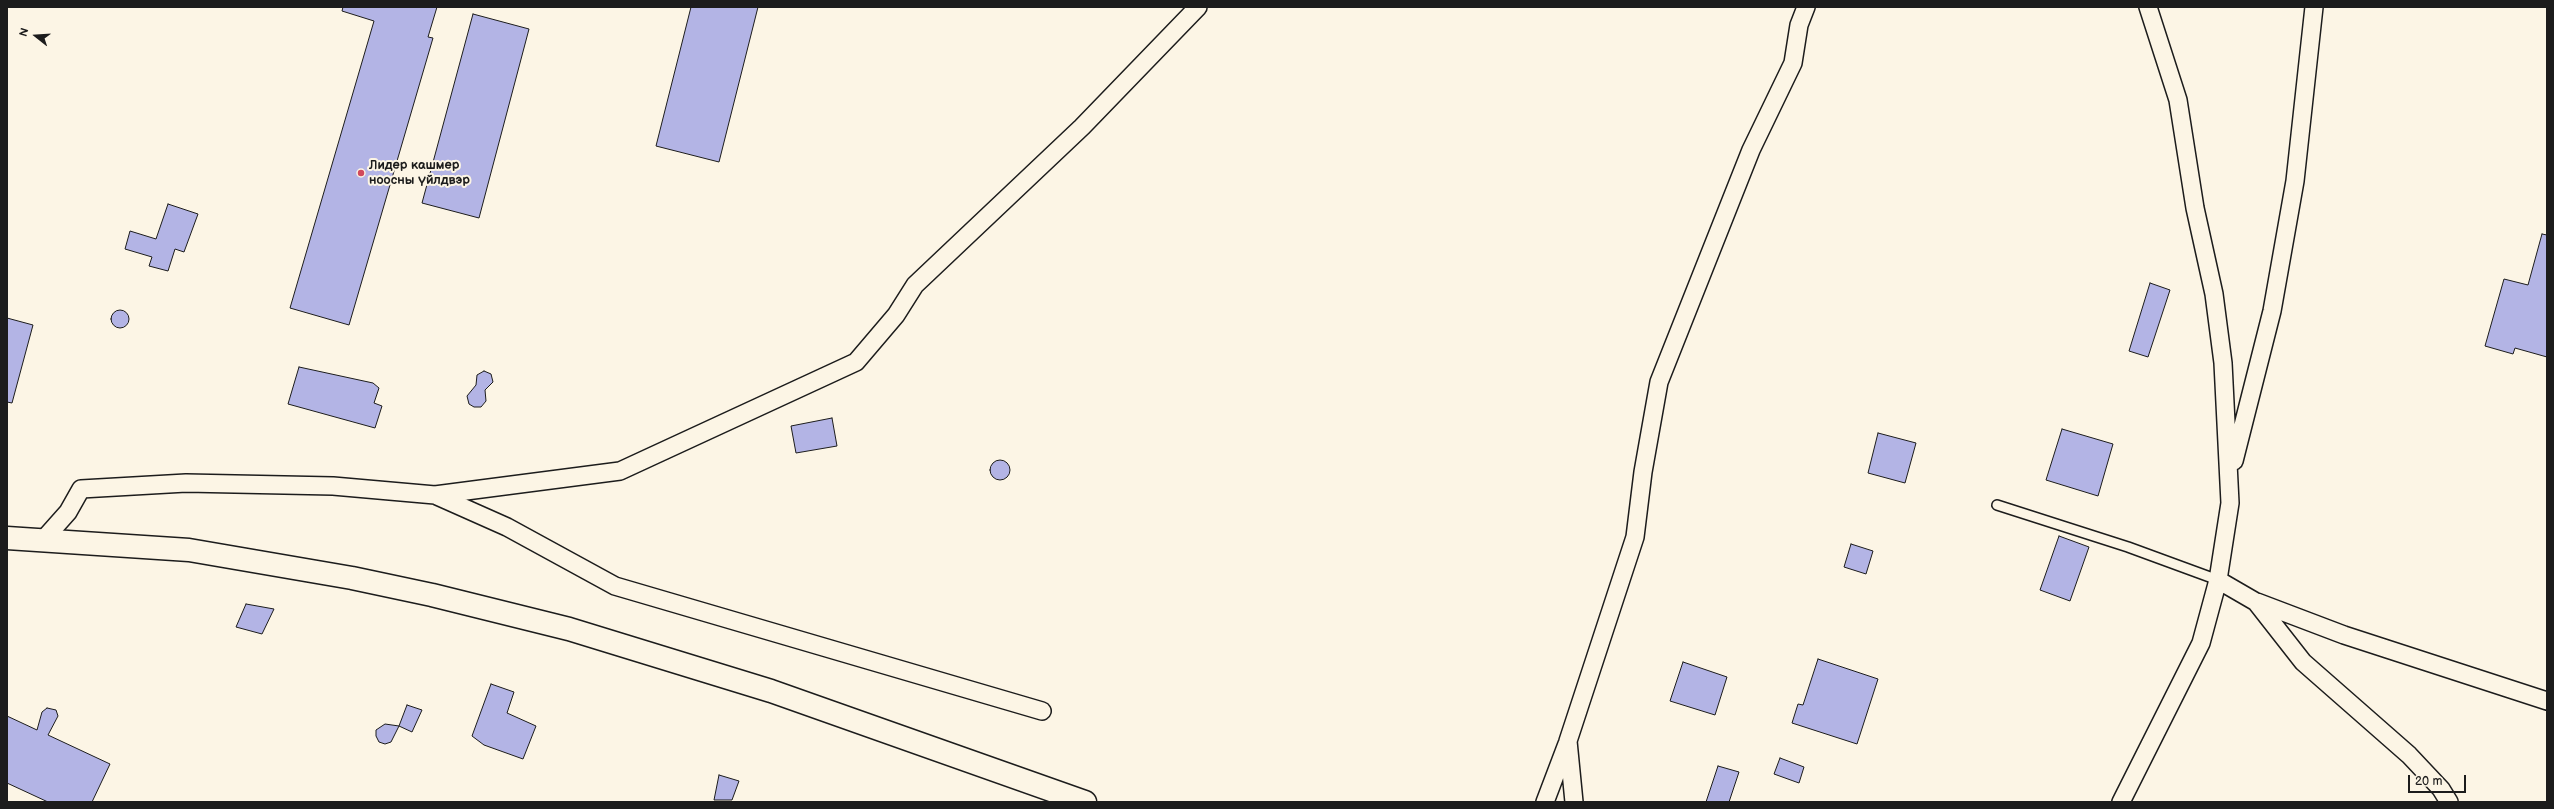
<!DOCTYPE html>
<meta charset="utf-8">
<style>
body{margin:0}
#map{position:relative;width:2554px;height:809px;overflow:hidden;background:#fcf5e5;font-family:"Balsamiq Sans",sans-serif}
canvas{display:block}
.frame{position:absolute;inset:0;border:8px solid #1c1c1c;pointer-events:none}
.north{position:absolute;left:16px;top:16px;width:40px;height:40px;-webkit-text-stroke:3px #fcf5e5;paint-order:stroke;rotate:287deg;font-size:11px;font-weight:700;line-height:16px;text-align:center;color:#1c1c1c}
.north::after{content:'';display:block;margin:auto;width:14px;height:18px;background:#1c1c1c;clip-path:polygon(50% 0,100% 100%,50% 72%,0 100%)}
.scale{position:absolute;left:2408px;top:775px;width:58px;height:18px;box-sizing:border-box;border:2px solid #1c1c1c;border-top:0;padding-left:5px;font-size:12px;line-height:14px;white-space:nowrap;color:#1c1c1c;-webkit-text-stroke:3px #fcf5e5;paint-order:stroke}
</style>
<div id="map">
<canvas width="2554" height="809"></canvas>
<div class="frame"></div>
<div class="north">N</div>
<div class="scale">20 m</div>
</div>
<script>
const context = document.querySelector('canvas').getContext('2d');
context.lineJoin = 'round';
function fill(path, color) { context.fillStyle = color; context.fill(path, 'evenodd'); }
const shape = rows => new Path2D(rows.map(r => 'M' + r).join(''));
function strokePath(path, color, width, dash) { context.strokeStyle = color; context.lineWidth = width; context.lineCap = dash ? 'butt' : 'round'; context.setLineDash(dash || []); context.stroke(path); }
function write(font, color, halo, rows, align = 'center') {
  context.font = font + ' "Balsamiq Sans",sans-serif'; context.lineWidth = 4; context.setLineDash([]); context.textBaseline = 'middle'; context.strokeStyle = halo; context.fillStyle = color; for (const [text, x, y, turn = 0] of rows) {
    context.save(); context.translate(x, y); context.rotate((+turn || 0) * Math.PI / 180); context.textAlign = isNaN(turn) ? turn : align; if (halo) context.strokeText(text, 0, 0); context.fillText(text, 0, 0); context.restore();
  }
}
const building = shape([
 [343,7,437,7,428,37,433,38,349,325,290,308,374,21,342,11,343,7],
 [691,7,758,7,719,162,656,146,691,7],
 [473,14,529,29,479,218,422,203,473,14],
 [168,204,198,214,184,252,175,249,168,271,149,266,152,257,125,249,130,231,156,239,168,204],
 [2542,234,2547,235,2547,357,2515,348,2513,354,2485,346,2504,279,2528,285,2542,234],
 [2150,283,2170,290,2148,357,2129,351,2150,283],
 '111 319a9 9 0 1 1 18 0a9 9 0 1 1-18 0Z',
 [7,318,33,325,12,403,7,402,7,318],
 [299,367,373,383,379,388,374,403,382,406,375,428,288,404,299,367],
 [484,371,491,374,493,382,485,390,486,401,481,407,474,407,469,404,467,396,476,385,477,375,484,371],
 [832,418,837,446,796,453,791,426,832,418],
 [2062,429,2113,444,2098,496,2046,480,2062,429],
 [1878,433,1916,443,1905,483,1868,473,1878,433],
 '990 470a10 10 0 1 1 20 0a10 10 0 1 1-20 0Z',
 [2059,536,2089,547,2070,601,2040,590,2059,536],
 [1851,544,1873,551,1866,574,1844,567,1851,544],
 [246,604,274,609,262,634,236,627,246,604],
 [1818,659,1878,679,1857,744,1792,723,1798,704,1803,705,1818,659],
 [1683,662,1727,677,1715,715,1670,701,1683,662],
 [491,684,514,692,507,713,536,726,523,759,484,745,472,736,491,684],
 [407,705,422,710,412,732,399,726,391,742,385,744,379,742,376,736,376,730,385,724,399,726,407,705],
 [47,708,56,710,58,716,48,735,110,764,92,802,48,802,7,783,7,716,37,730,42,712,47,708],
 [1780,758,1804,767,1799,783,1774,774,1780,758],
 [1718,766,1739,772,1729,802,1706,802,1718,766],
 [719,775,739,781,732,800,714,800,719,775]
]);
fill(building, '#b3b4e5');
strokePath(building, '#1c1c1c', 1);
const lane = shape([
 [1997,505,2128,547,2218,580]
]);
const street = shape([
 [2234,461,2272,311,2295,181,2314,7],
 [435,495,620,471,856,362,896,315,915,285,1082,127,1198,7],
 [44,539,68,512,81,489,186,483,333,486,435,495,507,527,615,586,1042,711],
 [2218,580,2256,602,2303,662,2409,755,2441,789,2449,802],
 [2257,602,2344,635,2547,701],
 [1545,802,1567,744],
 [1574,802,1568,741,1635,537,1643,472,1659,382,1751,150,1793,63,1799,25,1806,7],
 [2121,802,2201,643,2218,580,2230,503,2223,363,2214,294,2195,208,2178,100,2148,7]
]);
const primary = shape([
 [7,538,189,550,352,578,432,595,569,629,771,691,1085,802]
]);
strokePath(lane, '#1c1c1c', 12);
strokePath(street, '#1c1c1c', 20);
strokePath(primary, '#1c1c1c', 25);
strokePath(lane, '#fcf5e5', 9);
strokePath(street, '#fcf5e5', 17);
strokePath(primary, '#fcf5e5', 22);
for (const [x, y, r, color] of [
 [361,173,4,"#d1495b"]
]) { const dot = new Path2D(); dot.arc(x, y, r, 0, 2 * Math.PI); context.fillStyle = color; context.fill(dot); strokePath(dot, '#fcf5e5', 1.5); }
write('bold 13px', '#1c1c1c', '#fcf5e5', [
 ["Лидер кашмер",369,166],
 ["ноосны үйлдвэр",369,181]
], 'left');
</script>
